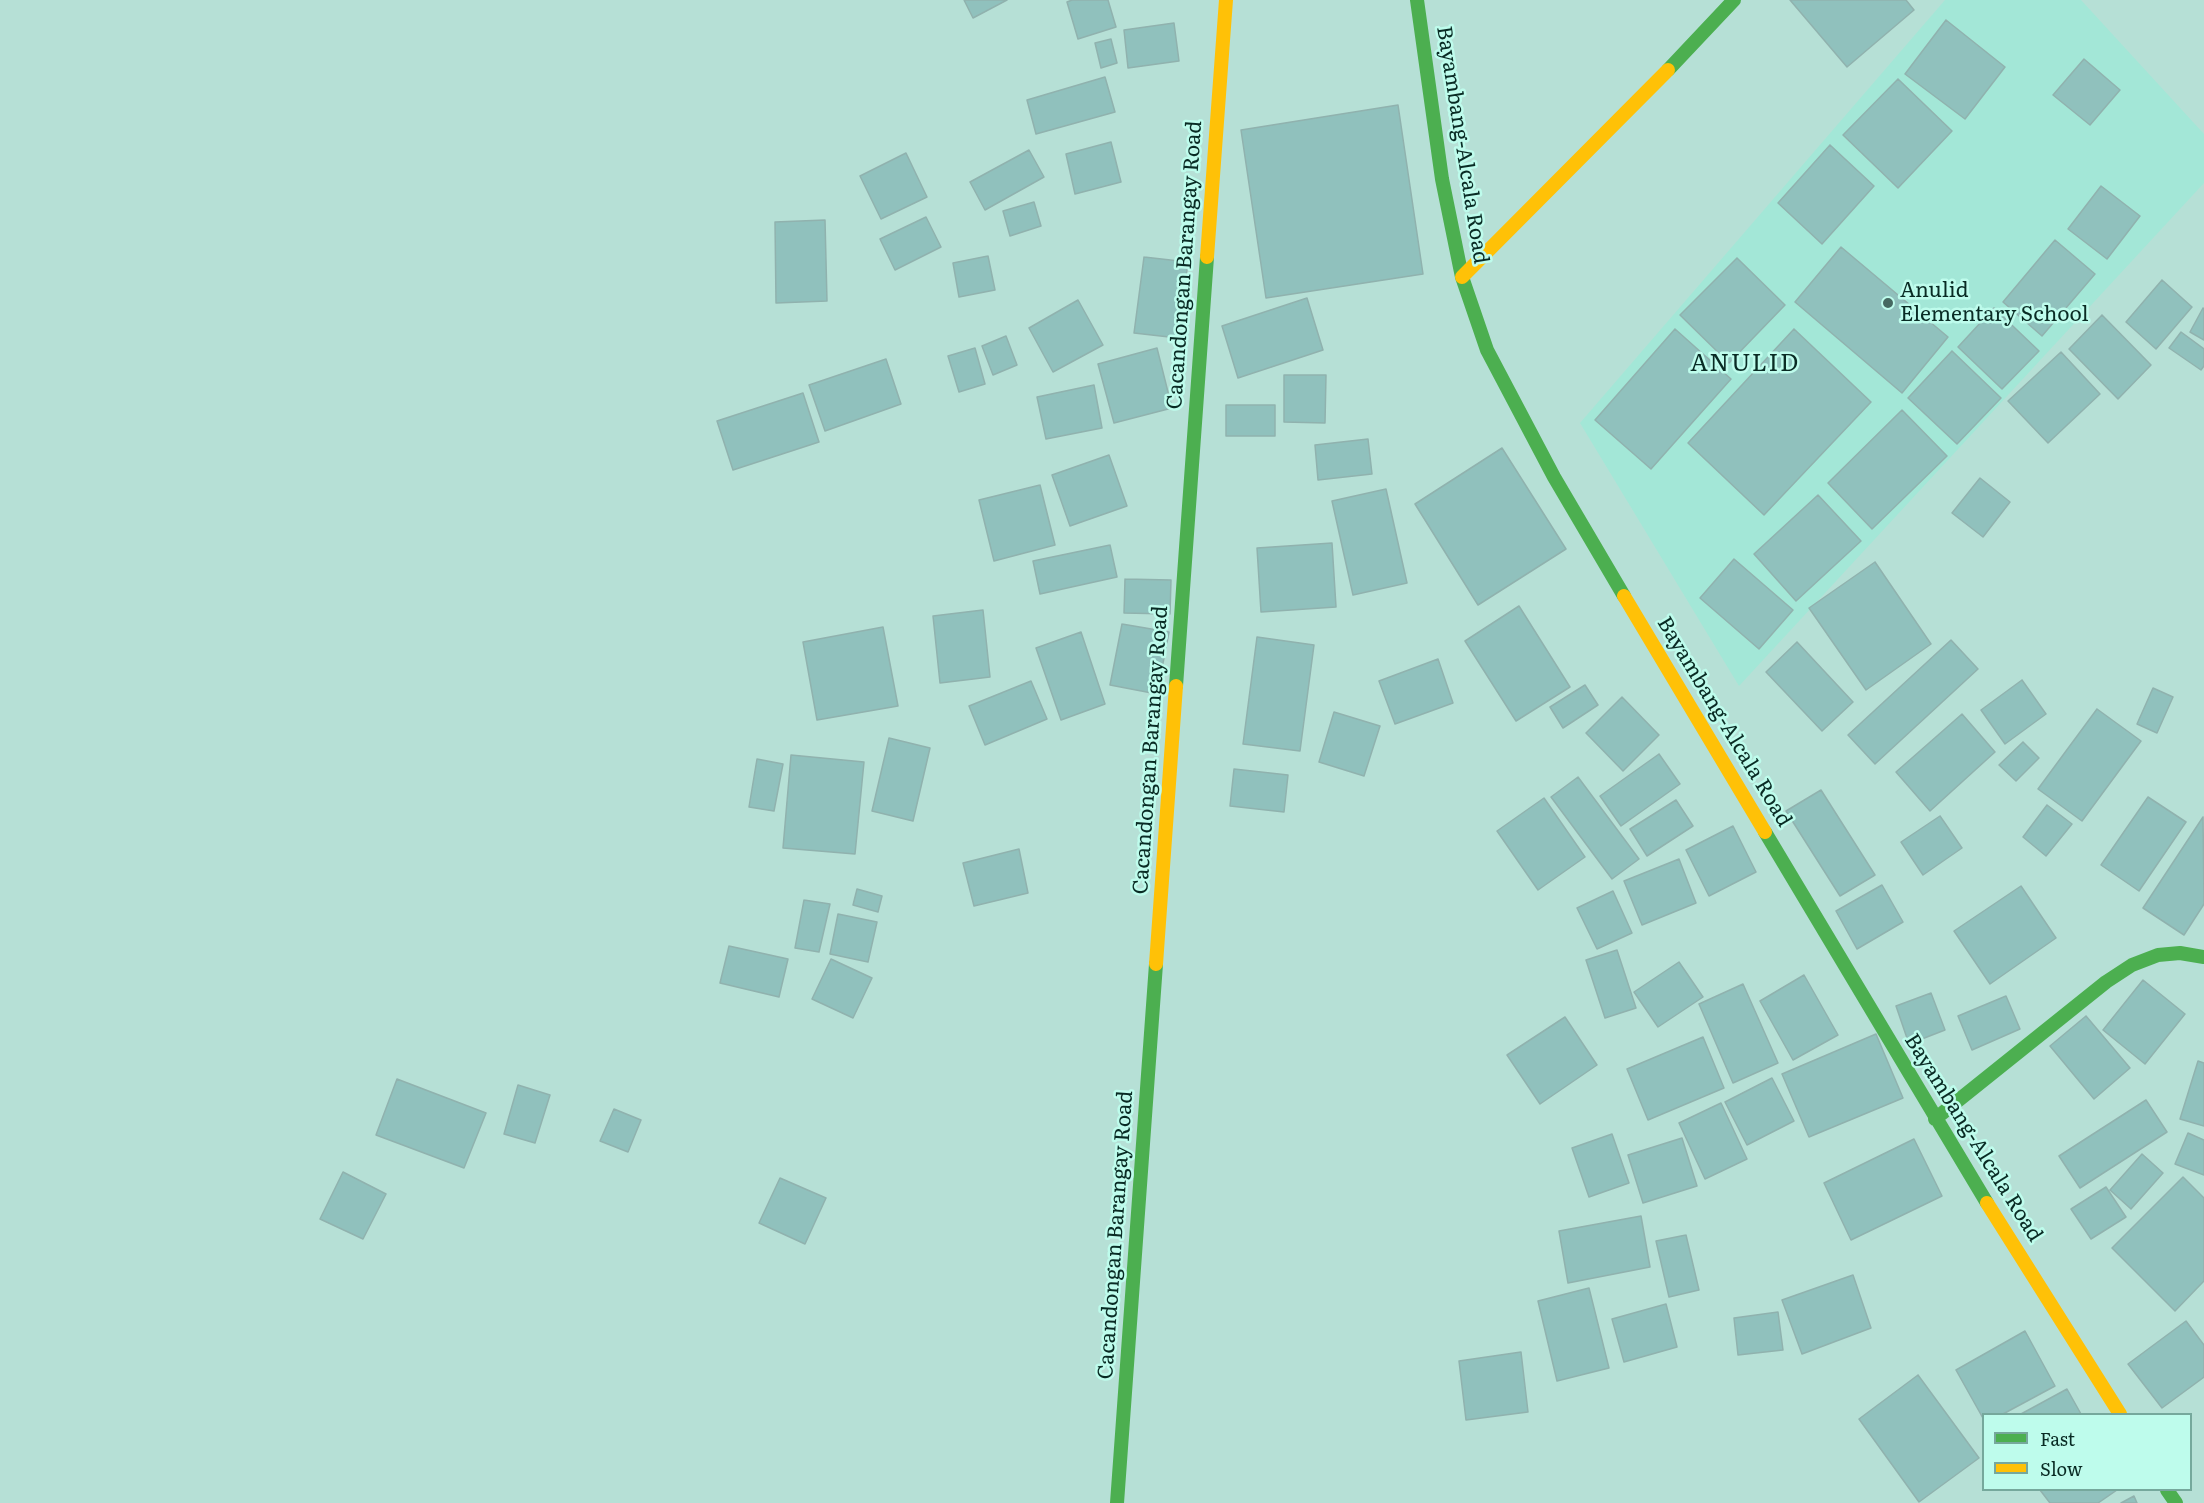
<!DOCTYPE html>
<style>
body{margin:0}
#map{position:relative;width:2204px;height:1503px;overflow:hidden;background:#b6e0d6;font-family:Literata,serif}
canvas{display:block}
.legend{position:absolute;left:1982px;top:1413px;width:210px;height:78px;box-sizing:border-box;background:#befcec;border:2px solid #76a89c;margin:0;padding:8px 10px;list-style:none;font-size:18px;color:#092b24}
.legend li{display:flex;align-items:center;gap:12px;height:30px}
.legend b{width:30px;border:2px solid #76a89c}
</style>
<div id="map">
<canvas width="2204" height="1503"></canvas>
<ul class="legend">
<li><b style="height:8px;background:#4caf50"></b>Fast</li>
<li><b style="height:8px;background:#ffc107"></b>Slow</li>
</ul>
</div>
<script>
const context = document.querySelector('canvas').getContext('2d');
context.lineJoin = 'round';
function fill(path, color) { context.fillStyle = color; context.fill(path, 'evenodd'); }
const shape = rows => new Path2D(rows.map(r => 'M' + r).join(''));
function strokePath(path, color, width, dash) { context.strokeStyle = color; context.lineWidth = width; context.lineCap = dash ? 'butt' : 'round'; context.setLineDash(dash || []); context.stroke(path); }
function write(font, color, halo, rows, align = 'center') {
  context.font = font + ' Literata,serif'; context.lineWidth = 5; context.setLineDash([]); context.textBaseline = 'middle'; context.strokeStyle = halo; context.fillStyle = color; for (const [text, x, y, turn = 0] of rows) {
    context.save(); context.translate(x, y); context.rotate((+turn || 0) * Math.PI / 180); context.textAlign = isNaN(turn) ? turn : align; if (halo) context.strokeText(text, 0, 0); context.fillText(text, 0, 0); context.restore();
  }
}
fill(shape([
 [1945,0,2081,0,2204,134,2204,183,1739,686,1580,423]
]), '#a3e7d7');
const building = shape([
 [964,0,1007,0,973,18,964,0],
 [1072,0,1108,0,1116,27,1078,39,1067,2,1072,0],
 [1790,0,1906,0,1914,10,1847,67,1790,0],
 [1946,20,2005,67,1965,119,1905,74,1946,20],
 [1174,23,1179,61,1128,68,1124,30,1174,23],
 [1111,39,1117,63,1101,68,1095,43,1111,39],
 [2084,59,2120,90,2090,125,2053,95,2084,59],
 [1105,77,1115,112,1036,134,1027,100,1105,77],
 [1898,79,1952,131,1898,188,1843,135,1898,79],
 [1398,105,1423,274,1266,298,1241,130,1398,105],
 [1111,142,1121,182,1075,194,1066,154,1111,142],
 [1830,145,1874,186,1822,244,1778,203,1830,145],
 [1029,150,1044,177,985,210,970,182,1029,150],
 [906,153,927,197,881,219,860,176,906,153],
 [2101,186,2140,216,2107,259,2068,229,2101,186],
 [1034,202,1041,226,1010,236,1003,211,1034,202],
 [926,217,941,247,895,270,880,239,926,217],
 [825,220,827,301,776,303,775,222,825,220],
 [2055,240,2095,274,2042,336,2003,302,2055,240],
 [1841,247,1948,337,1902,393,1795,302,1841,247],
 [988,256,995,290,959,297,953,263,988,256],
 [1144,257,1188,262,1178,338,1134,333,1144,257],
 [1737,258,1785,305,1729,363,1680,315,1737,258],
 [2162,280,2192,307,2156,349,2126,322,2162,280],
 [1307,298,1323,350,1238,378,1222,326,1307,298],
 [1078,300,1103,345,1053,372,1029,328,1078,300],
 [1994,308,2039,351,2002,389,1958,347,1994,308],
 [2203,308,2204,309,2204,340,2190,332,2203,308],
 [2102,315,2151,365,2118,399,2069,349,2102,315],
 [1675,329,1731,379,1651,469,1595,420,1675,329],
 [1794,329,1871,402,1764,515,1688,443,1794,329],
 [2181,332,2204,349,2204,366,2201,370,2169,348,2181,332],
 [1006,336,1017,365,993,375,982,346,1006,336],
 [975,348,985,384,959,392,948,356,975,348],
 [1157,348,1172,408,1114,423,1098,364,1157,348],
 [1952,351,2001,398,1957,444,1908,398,1952,351],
 [2061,352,2100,394,2048,443,2008,401,2061,352],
 [886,359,901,404,825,431,809,385,886,359],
 [1284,375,1326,375,1325,423,1284,422,1284,375],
 [1094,385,1102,428,1046,439,1037,397,1094,385],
 [803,393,819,442,733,470,717,421,803,393],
 [1226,405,1275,405,1275,436,1226,436,1226,405],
 [1902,410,1947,456,1872,529,1828,483,1902,410],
 [1368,439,1372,474,1318,480,1315,445,1368,439],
 [1502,448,1566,549,1478,605,1415,504,1502,448],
 [1109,455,1127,506,1070,526,1052,475,1109,455],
 [1980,478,2010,502,1983,537,1952,513,1980,478],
 [1040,485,1055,545,994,561,979,500,1040,485],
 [1386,489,1407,583,1353,595,1332,501,1386,489],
 [1818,495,1861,541,1796,601,1754,554,1818,495],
 [1332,543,1336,607,1261,612,1257,548,1332,543],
 [1110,545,1117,577,1040,594,1033,561,1110,545],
 [1734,559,1793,610,1759,649,1700,598,1734,559],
 [1875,562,1931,644,1866,690,1809,608,1875,562],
 [1125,579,1171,580,1170,614,1124,613,1125,579],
 [1519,606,1570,687,1516,721,1465,641,1519,606],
 [983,610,990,677,940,683,933,616,983,610],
 [1122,624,1169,632,1157,694,1110,685,1122,624],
 [883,627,898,706,817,720,803,642,883,627],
 [1081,632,1105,704,1061,720,1036,648,1081,632],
 [1257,637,1314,645,1300,751,1243,744,1257,637],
 [1951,640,1978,669,1875,764,1848,735,1951,640],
 [1797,642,1853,702,1822,731,1766,672,1797,642],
 [1438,659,1453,703,1395,724,1379,681,1438,659],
 [2022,680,2046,714,2005,744,1981,710,2022,680],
 [1031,681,1047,719,985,745,969,706,1031,681],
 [1585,685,1598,705,1563,728,1550,707,1585,685],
 [2153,688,2173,697,2157,733,2137,724,2153,688],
 [1622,697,1659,735,1623,771,1586,733,1622,697],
 [2097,709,2141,741,2082,821,2038,789,2097,709],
 [1334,712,1380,726,1364,776,1319,762,1334,712],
 [1962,714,1995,752,1930,811,1896,772,1962,714],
 [889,738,930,748,913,821,872,811,889,738],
 [2023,742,2039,758,2016,781,1999,765,2023,742],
 [1659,754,1680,784,1621,826,1600,796,1659,754],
 [791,755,864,762,855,854,783,848,791,755],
 [757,759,783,764,774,811,749,807,757,759],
 [1234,769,1288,775,1284,812,1230,806,1234,769],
 [1578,777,1639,859,1612,879,1551,797,1578,777],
 [1821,790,1875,875,1840,896,1786,811,1821,790],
 [2148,797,2186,822,2139,891,2101,865,2148,797],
 [1544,798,1585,857,1538,890,1497,831,1544,798],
 [1676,800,1693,826,1647,856,1630,829,1676,800],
 [2047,805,2072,824,2046,856,2023,837,2047,805],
 [1940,816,1962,848,1923,875,1901,842,1940,816],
 [2203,817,2204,904,2184,935,2143,908,2203,817],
 [1733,826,1756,872,1709,896,1686,850,1733,826],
 [1019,849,1028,893,974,906,963,863,1019,849],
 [1679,859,1696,903,1642,925,1624,881,1679,859],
 [1882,885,1903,922,1857,949,1836,911,1882,885],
 [2021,886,2056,938,1990,984,1954,931,2021,886],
 [857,889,882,896,878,912,853,905,857,889],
 [1613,891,1632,933,1597,949,1577,908,1613,891],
 [804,900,830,904,819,952,795,948,804,900],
 [838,914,877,922,868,962,830,954,838,914],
 [729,946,788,959,779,997,720,983,729,946],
 [1617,950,1636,1008,1605,1018,1586,960,1617,950],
 [831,959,872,978,853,1018,812,999,831,959],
 [1679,962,1703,997,1658,1027,1634,992,1679,962],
 [1804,975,1838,1035,1793,1060,1760,1001,1804,975],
 [2143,980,2185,1014,2145,1064,2103,1030,2143,980],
 [1743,984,1778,1063,1733,1083,1699,1004,1743,984],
 [1931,993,1945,1030,1909,1044,1896,1006,1931,993],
 [2006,996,2020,1029,1972,1050,1958,1016,2006,996],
 [2086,1016,2130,1068,2094,1099,2050,1046,2086,1016],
 [1565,1017,1597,1065,1540,1104,1507,1055,1565,1017],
 [1876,1034,1903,1098,1809,1137,1782,1074,1876,1034],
 [1703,1037,1724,1088,1648,1120,1627,1069,1703,1037],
 [2198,1061,2204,1063,2204,1126,2180,1119,2198,1061],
 [1772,1078,1794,1121,1747,1145,1725,1102,1772,1078],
 [397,1079,486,1113,464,1168,376,1135,397,1079],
 [518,1085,550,1095,535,1143,504,1134,518,1085],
 [2146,1100,2167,1132,2080,1188,2059,1156,2146,1100],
 [1721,1103,1747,1159,1705,1179,1679,1123,1721,1103],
 [614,1109,641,1120,628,1152,600,1141,614,1109],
 [2188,1133,2204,1140,2204,1175,2175,1164,2188,1133],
 [1612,1134,1629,1183,1589,1197,1572,1148,1612,1134],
 [1682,1138,1697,1186,1643,1203,1628,1155,1682,1138],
 [1914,1139,1942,1196,1851,1240,1824,1183,1914,1139],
 [2142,1154,2163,1173,2131,1209,2110,1190,2142,1154],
 [343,1172,386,1194,363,1239,320,1219,343,1172],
 [2183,1177,2204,1198,2204,1281,2175,1311,2112,1248,2183,1177],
 [780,1178,826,1198,805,1244,759,1223,780,1178],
 [2106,1187,2126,1217,2091,1239,2071,1209,2106,1187],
 [1641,1216,1650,1267,1568,1283,1559,1231,1641,1216],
 [1686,1235,1699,1290,1669,1297,1656,1241,1686,1235],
 [1853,1275,1871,1328,1802,1354,1782,1300,1853,1275],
 [1589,1288,1609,1368,1557,1381,1538,1301,1589,1288],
 [1666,1304,1677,1347,1624,1362,1612,1319,1666,1304],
 [1778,1312,1783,1350,1738,1355,1734,1318,1778,1312],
 [2186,1321,2204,1345,2204,1377,2162,1408,2128,1364,2186,1321],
 [2025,1331,2055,1386,2003,1414,1984,1414,1984,1420,1956,1370,2025,1331],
 [1521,1352,1528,1412,1466,1420,1459,1361,1521,1352],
 [1918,1375,1979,1458,1919,1502,1859,1419,1918,1375],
 [2067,1389,2081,1414,2021,1414,2067,1389],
 [2040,1490,2117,1490,2098,1503,2050,1503,2040,1490],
 [2134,1496,2137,1503,2121,1503,2134,1496]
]);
fill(building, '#90c1bd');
strokePath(building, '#90b2ae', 1.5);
strokePath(shape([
 [1417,0,1442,179,1462,277,1487,350,1554,477,1624,596],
 [1668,70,1734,0],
 [1176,686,1207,257],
 [1765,832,1987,1203],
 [1935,1119,2106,982,2132,965,2158,955,2180,953,2204,957],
 [2167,1490,2176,1503],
 [1117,1503,1156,964]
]), '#4caf50', 14);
strokePath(shape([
 [1207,257,1226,0],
 [1462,277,1668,70],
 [1624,596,1765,832],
 [1156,964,1176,686],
 [1987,1203,2120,1414]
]), '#ffc107', 14);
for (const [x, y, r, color] of [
 [1888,303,6,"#466a62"]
]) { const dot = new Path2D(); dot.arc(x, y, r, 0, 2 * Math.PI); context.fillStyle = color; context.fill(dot); strokePath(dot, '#befcec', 2); }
write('21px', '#092b24', '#befcec', [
 ["Bayambang-Alcala Road",1462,145,81],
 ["Cacandongan Barangay Road",1185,265,-86],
 ["Bayambang-Alcala Road",1724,722,59],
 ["Cacandongan Barangay Road",1151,750,-86],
 ["Bayambang-Alcala Road",1973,1138,58],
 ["Cacandongan Barangay Road",1116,1235,-86]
]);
write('21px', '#092b24', '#befcec', [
 ["Anulid",1900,291],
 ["Elementary School",1900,315]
], 'left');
context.letterSpacing = '1.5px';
write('24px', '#092b24', '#befcec', [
 ["ANULID",1745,364]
]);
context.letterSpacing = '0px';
</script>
